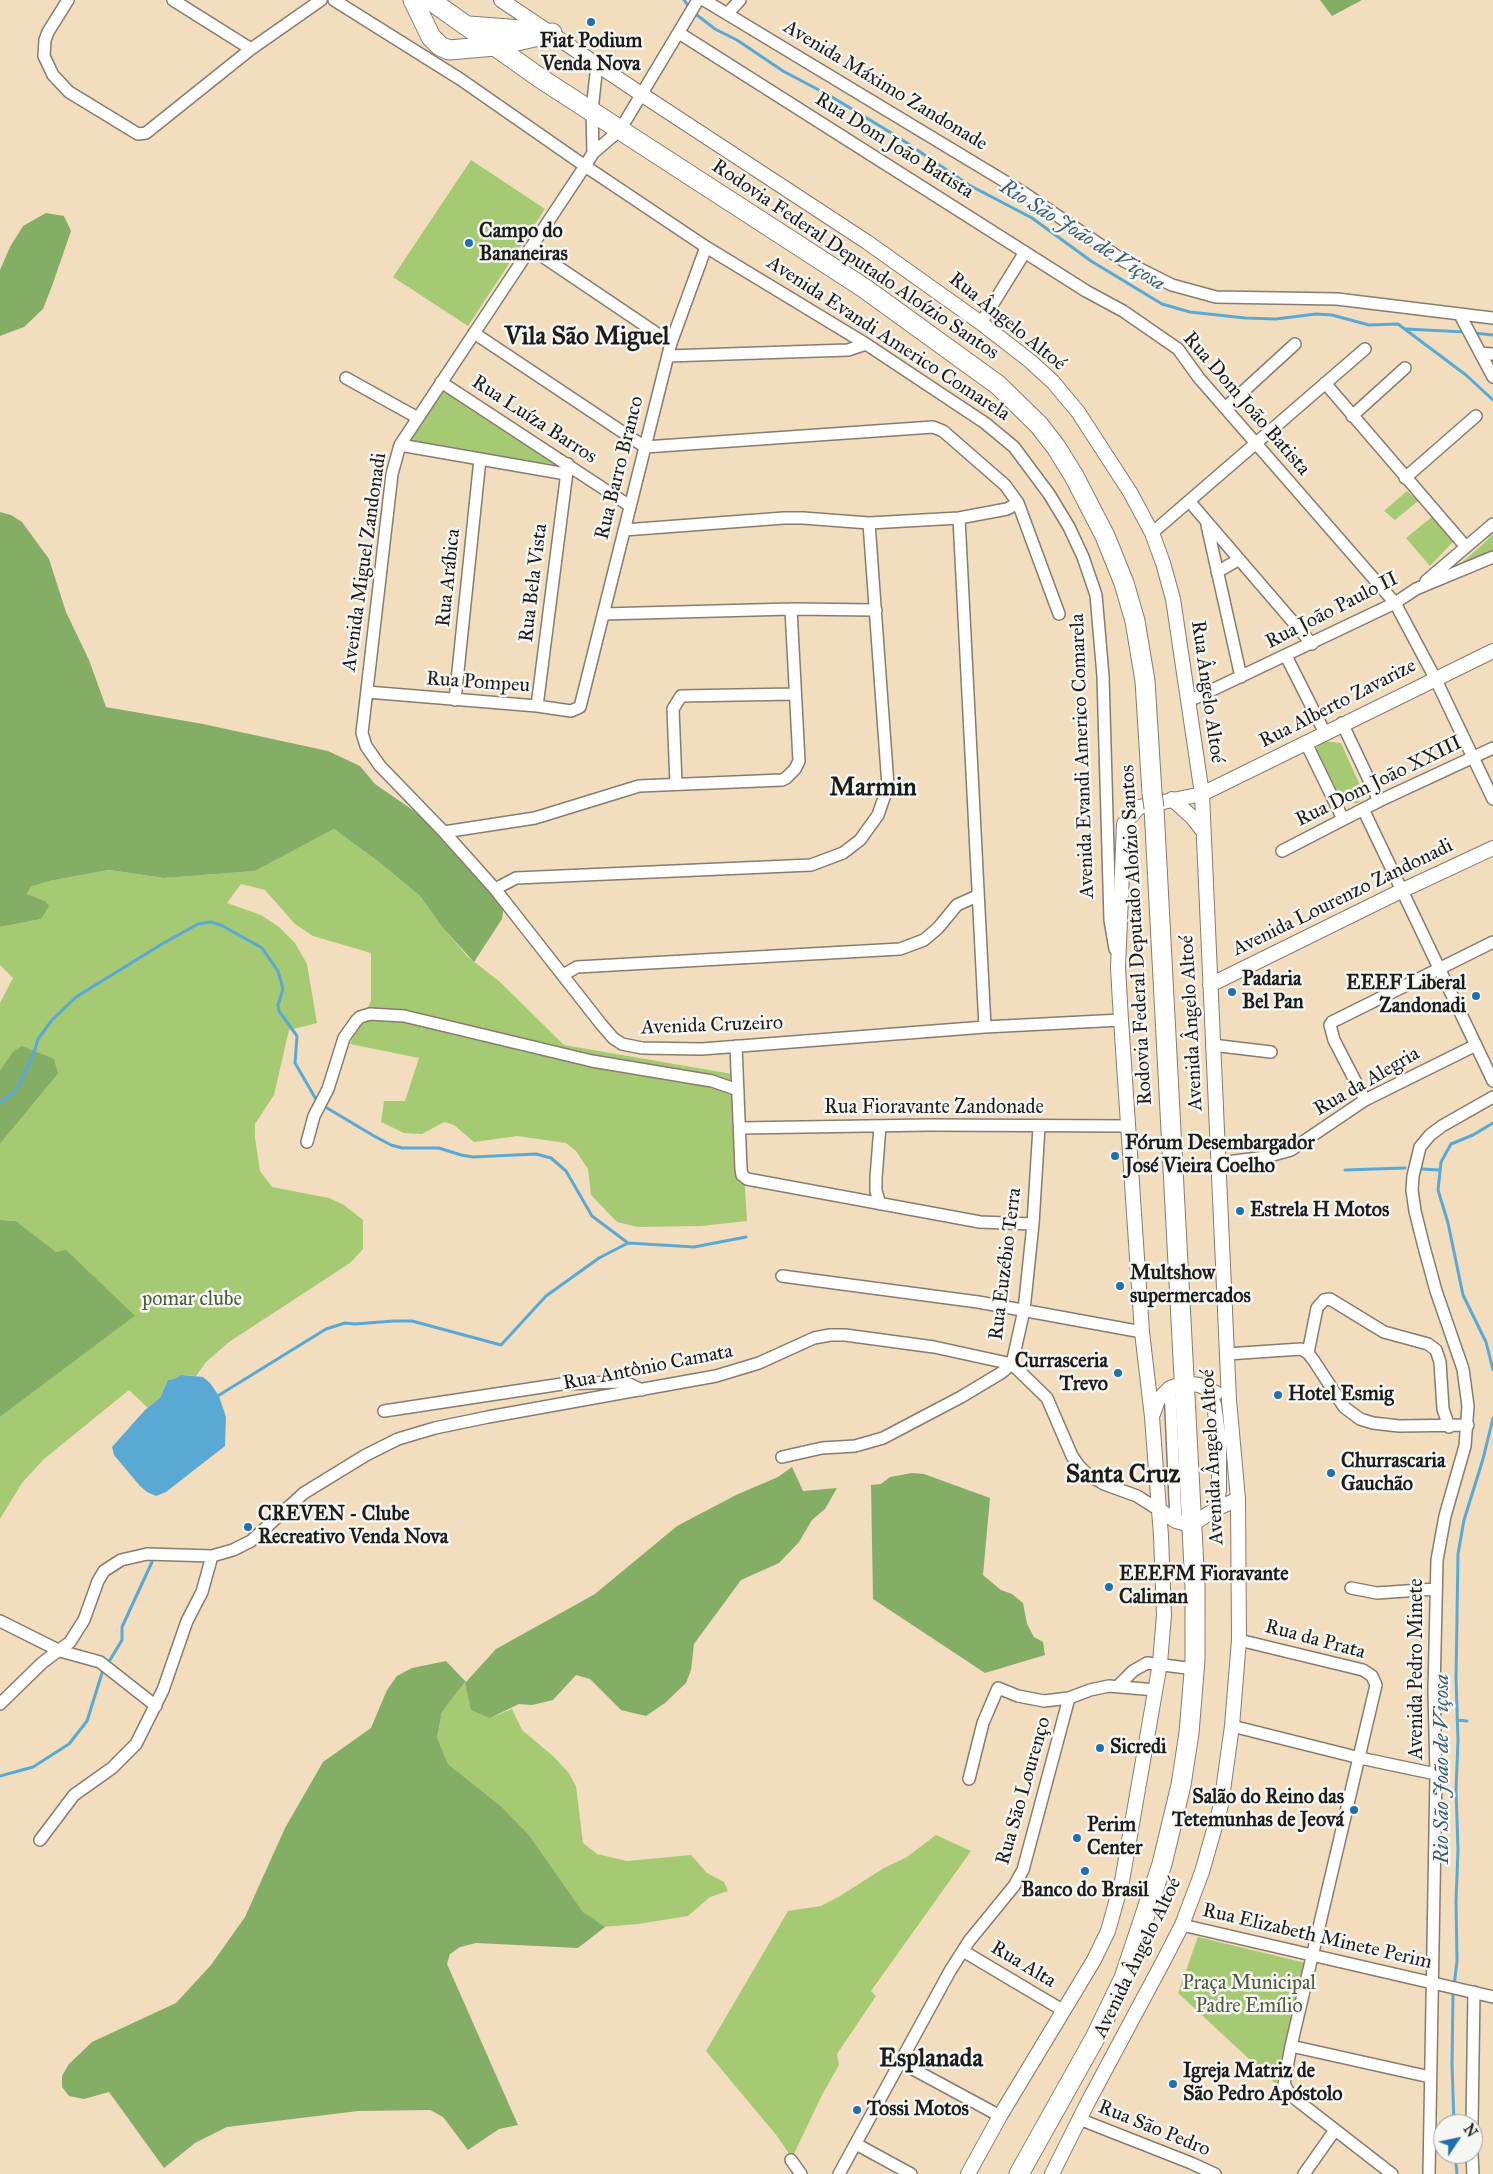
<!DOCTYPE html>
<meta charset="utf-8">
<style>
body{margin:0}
#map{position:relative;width:1493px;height:2174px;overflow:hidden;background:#f2ddbf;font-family:"IM FELL Great Primer",serif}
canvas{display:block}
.north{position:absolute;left:1433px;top:2114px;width:50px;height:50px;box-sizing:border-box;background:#f6f6f2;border:1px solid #9f9f9c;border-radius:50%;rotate:56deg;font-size:14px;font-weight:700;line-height:20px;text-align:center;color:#1c1c1c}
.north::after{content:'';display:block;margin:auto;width:18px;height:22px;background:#1f6fb2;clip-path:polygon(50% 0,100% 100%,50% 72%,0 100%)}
</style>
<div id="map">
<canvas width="1493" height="2174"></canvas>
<div class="north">N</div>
</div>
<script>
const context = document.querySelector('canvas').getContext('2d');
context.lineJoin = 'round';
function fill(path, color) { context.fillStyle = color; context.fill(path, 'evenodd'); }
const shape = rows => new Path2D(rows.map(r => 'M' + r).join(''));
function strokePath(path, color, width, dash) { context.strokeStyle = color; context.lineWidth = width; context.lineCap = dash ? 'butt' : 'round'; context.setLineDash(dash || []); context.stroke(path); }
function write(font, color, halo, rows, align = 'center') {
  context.font = font + ' "IM FELL Great Primer",serif'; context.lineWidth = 5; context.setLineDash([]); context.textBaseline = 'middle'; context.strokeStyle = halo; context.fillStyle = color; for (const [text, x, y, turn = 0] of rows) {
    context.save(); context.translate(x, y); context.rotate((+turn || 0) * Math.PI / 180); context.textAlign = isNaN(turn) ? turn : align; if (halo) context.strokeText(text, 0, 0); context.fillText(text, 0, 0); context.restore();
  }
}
fill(shape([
 [471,160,545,209,468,326,393,277],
 [441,383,567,466,401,444],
 [1407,491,1418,501,1395,520,1384,511],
 [1433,516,1453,542,1430,566,1406,538],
 [1493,534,1493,554,1452,571,1482,545],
 [1323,741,1341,743,1364,794,1358,803,1341,804,1316,752,1318,744],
 [334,829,379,862,420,896,442,927,468,957,500,982,564,1045,738,1075,747,1221,701,1226,638,1227,617,1222,591,1195,588,1169,576,1151,566,1143,517,1136,474,1142,454,1125,444,1122,422,1134,404,1133,381,1122,384,1101,405,1101,419,1058,350,1044,371,1001,371,953,313,936,295,924,265,890,241,884,227,903,261,915,279,927,295,943,307,964,317,1023,289,1030,274,1095,255,1124,255,1138,260,1171,272,1187,329,1198,344,1205,363,1220,363,1249,350,1263,229,1342,206,1362,196,1376,181,1375,174,1379,168,1380,160,1398,148,1408,129,1390,44,1459,22,1483,0,1519,0,1417,135,1316,16,1221,0,1220,0,1144,58,1074,13,1053,0,1070,0,1003,13,978,0,965,0,927,41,919,45,901,27,895,31,887,49,881,109,870,164,878,255,871],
 [465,1682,490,1718,512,1709,522,1730,553,1756,568,1772,576,1786,583,1843,597,1854,627,1861,691,1855,707,1873,724,1882,728,1891,710,1897,688,1916,638,1924,602,1927,583,1912,529,1835,502,1807,448,1764,437,1739,442,1712],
 [936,1835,971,1851,871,1991,876,1996,837,2054,839,2065,822,2095,792,2158,777,2136,706,2051,788,1911,821,1906,840,1896,884,1868,907,1857],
 [1198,1937,1306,1963,1276,2084,1178,1993]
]), '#a6ca74');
fill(shape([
 [1320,0,1362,0,1332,16],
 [46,213,64,216,71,231,52,286,43,309,24,327,0,336,0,270,10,247,23,226],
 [0,512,11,515,22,522,49,559,66,612,89,660,106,707,203,724,328,751,360,766,375,784,430,822,504,903,502,919,474,962,442,927,420,896,379,862,334,829,255,871,164,878,109,870,49,881,31,887,27,894,45,901,49,906,41,919,0,927],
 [22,1046,54,1059,58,1074,0,1144,0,1070,13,1052],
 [0,1220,16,1221,56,1252,66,1250,135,1316,0,1417],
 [792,1467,803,1491,837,1488,825,1509,812,1520,799,1542,779,1563,741,1580,694,1644,691,1670,686,1683,665,1703,646,1716,621,1710,590,1679,576,1675,553,1700,532,1705,519,1704,490,1718,471,1710,465,1682,442,1712,437,1738,448,1764,502,1807,529,1835,583,1912,605,1927,578,1948,476,1943,460,1947,450,1954,447,1964,518,2125,499,2129,468,2150,443,2117,430,2110,358,2111,227,2127,195,2143,164,2168,109,2092,84,2099,69,2096,62,2087,62,2076,69,2064,92,2042,176,2003,211,1965,245,1917,285,1828,323,1762,371,1728,387,1690,397,1676,412,1668,446,1661,466,1682,496,1649,595,1594,677,1526,736,1495,778,1477],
 [912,1473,924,1474,990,1498,983,1575,1001,1590,1012,1594,1023,1603,1027,1624,1034,1637,1043,1642,1045,1655,985,1673,873,1599,871,1485,881,1484,890,1477]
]), '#84ae66');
fill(shape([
 [181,1375,203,1377,210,1383,219,1396,226,1417,225,1446,166,1492,156,1496,147,1492,140,1486,114,1455,112,1447,145,1410,160,1398,168,1380,174,1379]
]), '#5aa9d4');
strokePath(shape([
 [684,0,689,7],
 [693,12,715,29,737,40,783,71,832,97,898,137,969,185,1032,218,1091,261,1162,304,1190,312,1245,318,1276,319,1316,314,1332,315,1369,325,1398,324,1466,375,1493,400],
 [1406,329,1465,332],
 [1474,333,1493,335],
 [0,1103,13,1093,20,1083,34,1053,38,1039,52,1020,76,997,162,944,198,924,210,922,221,925,262,948,278,971,283,989,278,1005,279,1011,297,1036,295,1063,317,1101],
 [322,1105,374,1136,391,1145,402,1148,439,1148,461,1155,473,1157,536,1154,551,1158,566,1171,592,1216,628,1243],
 [1493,1123,1473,1135,1451,1144,1441,1162,1438,1190,1448,1223,1463,1295,1486,1342,1493,1370],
 [1422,1169,1439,1170],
 [1345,1170,1405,1168],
 [216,1397,326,1329,345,1323,355,1324,394,1321,412,1321,501,1345,546,1296,599,1258,628,1243,694,1247,746,1237],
 [110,1660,122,1640,122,1627,152,1562],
 [1457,1720,1467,1721],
 [0,1776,33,1767,69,1744,87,1721,103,1670],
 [1454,2124,1452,2064,1453,1995,1457,1961,1456,1901,1458,1850,1456,1790,1458,1740,1456,1678,1458,1554,1464,1520,1483,1459,1493,1418],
 [1455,2154,1457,2174]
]), '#5aa9d4', 3);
const minor = shape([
 [68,0,48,32,45,40,44,56,53,75,69,92,138,134,146,133,251,49,321,0],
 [173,0,251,49],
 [334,0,460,79,585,166,706,247,866,344,985,423,1014,447,1049,494,1069,527,1083,557,1096,595,1103,676,1110,920,1115,949],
 [698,0,620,130,593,153,585,166,400,445,392,474,362,733,366,746,380,766,444,832,495,889,601,1024,613,1038,622,1044,642,1048,702,1049,985,1027,1121,1020],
 [704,0,1024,193,1124,261,1172,285,1216,297,1337,299,1493,318],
 [728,13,740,0],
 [679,33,1086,291,1123,311,1178,349,1199,378,1395,603,1435,678,1493,799],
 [593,153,592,111,597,64],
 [530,248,671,343],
 [1460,315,1493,377],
 [981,323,1025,252],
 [474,333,645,447,933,427,943,431,1005,485,1018,503,1059,614],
 [1480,353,1493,354],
 [668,356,848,350,866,344],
 [346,378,418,418],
 [441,382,630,506],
 [1325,383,1466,547],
 [1225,408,1295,344],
 [1352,416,1405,368],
 [400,445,566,474],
 [1405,478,1476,416],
 [1189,501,1312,644],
 [959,518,985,1027],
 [1207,525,1241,677],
 [624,530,784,518,803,518,869,523,959,518,1007,509,1018,503],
 [1152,533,1365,349],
 [1217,572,1238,560],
 [1426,581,1493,524],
 [603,614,791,609,876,610],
 [1286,656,1325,733],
 [367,692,537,706,571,711,580,707,671,343,706,247],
 [455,700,480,459],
 [1189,701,1395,603,1416,589,1493,557],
 [537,706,568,464],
 [1342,723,1379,801],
 [1306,743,1343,819],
 [676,784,673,709,681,696,795,694],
 [1363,809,1493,1081],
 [444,832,535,818,639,786,782,780,786,778,795,769,799,761,791,609],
 [1282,851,1379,801,1493,748],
 [495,889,516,878,811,865,843,853,860,840,878,815,888,786,869,523],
 [563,975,577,967,900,949,924,940,938,928,957,905,977,896],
 [1212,1045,1271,1052],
 [736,1046,741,1169,742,1175,747,1179,980,1222,1033,1224],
 [1365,1100,1334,1040,1330,1025,1332,1022,1493,942],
 [880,1126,876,1178,876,1191,880,1204],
 [741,1128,929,1125,1127,1126],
 [307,1142,314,1116,328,1089,344,1038,356,1021,360,1017,370,1014,404,1016,592,1061,712,1081,738,1090],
 [1219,1163,1266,1157,1291,1150,1365,1100,1476,1045],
 [782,1276,978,1302,1142,1332],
 [1308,1353,1317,1308,1324,1300,1330,1299,1384,1332,1428,1344,1436,1350,1440,1362,1443,1409,1449,1427],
 [1227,1354,1301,1349,1308,1353,1314,1361,1344,1407,1360,1419,1373,1423,1399,1426,1468,1425],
 [1170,1388,1176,1521],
 [384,1411,562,1384,617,1382,627,1383,642,1390],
 [782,1457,822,1448,855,1446,883,1438,961,1397,1001,1373,1012,1364,1024,1310,1033,1224,1039,1127],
 [1351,1588,1377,1593,1435,1589],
 [0,1621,60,1651,100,1662,156,1706],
 [1239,1640,1363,1670,1372,1676,1376,1685,1291,2046,1284,2084,1290,2094,1298,2101,1392,2174],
 [1118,1686,1133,1671,1147,1663,1195,1669],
 [0,1704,42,1663,70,1642,84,1620,98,1581,104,1571,121,1560,147,1554,212,1556,233,1550,251,1541,304,1493,366,1455,398,1439,435,1428,488,1417,716,1376,759,1363,814,1338,830,1335,845,1335,934,1347,1012,1364,1047,1398,1072,1456,1079,1466,1087,1474,1104,1484,1137,1496,1159,1510],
 [1232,1726,1360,1758,1436,1774],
 [969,1779,983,1723,998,1688,1018,1696,1044,1701,1069,1698,1090,1690,1109,1686,1156,1690],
 [40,1840,74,1795,112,1768,136,1744,163,1690,187,1621,202,1592,212,1556],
 [1182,1925,1493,1997],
 [963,1951,1064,2011],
 [1291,2046,1430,2077],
 [900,2062,1000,2116],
 [1079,2119,1191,2163,1215,2174],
 [1472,2124,1474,1992],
 [856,2144,911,2174],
 [1472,2154,1473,2174],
 [791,2160,801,2174],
 [839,2174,950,1971,969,1941,1014,1886,1023,1870,1069,1698],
 [1304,2174,1335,2130],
 [1429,2174,1436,1774,1434,1691,1437,1560,1445,1516,1465,1446,1468,1406,1463,1369,1436,1291,1424,1247,1415,1211,1412,1190,1413,1176,1420,1147,1430,1135,1442,1126,1493,1097]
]);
const tertiary = shape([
 [501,0,641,94,867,242,981,323,1030,361,1053,382,1078,412,1130,492,1152,533,1163,563,1173,599,1202,794,1229,1400,1238,1499,1239,1640,1232,1726,1221,1805,1202,1872,1182,1925,1164,1960,1087,2104,1052,2174],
 [1172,799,1192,817,1203,831],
 [1210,985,1403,890,1493,848],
 [1208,1390,1214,1405,1219,1441,1219,1490,1216,1509],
 [1153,1414,1158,1400,1170,1388,1184,1383,1199,1385,1216,1393],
 [1159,1510,1176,1521,1191,1525,1216,1509,1238,1499],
 [968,2174,1000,2116,1094,1960,1108,1931,1122,1881,1160,1663,1164,1615,1161,1536,1152,1417,1142,1332,1121,1020,1118,968,1124,824,1139,807,1202,794,1493,651]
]);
const trunk = shape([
 [413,0,431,37,440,46,449,50,495,46,552,33],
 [430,0,540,78,864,288,998,385,1039,425,1056,447,1074,476,1105,536,1124,583,1135,621,1145,681,1152,793],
 [469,26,534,31],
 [1019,2174,1095,2038,1124,1978,1162,1864,1181,1785,1189,1733,1195,1660,1195,1586,1154,808]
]);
strokePath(minor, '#877c6e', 14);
strokePath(tertiary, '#877c6e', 16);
strokePath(trunk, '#877c6e', 21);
strokePath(minor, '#fff', 11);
strokePath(tertiary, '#fff', 14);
strokePath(trunk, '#fff', 19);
const trunkBridge = shape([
 [1152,793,1154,808]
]);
strokePath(trunkBridge, '#877c6e', 21, []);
strokePath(trunkBridge, '#fff', 19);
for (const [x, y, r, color] of [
 [591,22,5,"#1f6fb2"],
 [469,243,5,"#1f6fb2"],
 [1232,992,5,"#1f6fb2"],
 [1476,996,5,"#1f6fb2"],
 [1115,1156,5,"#1f6fb2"],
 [1240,1211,5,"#1f6fb2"],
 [1120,1286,5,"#1f6fb2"],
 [1118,1373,5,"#1f6fb2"],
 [1278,1395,5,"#1f6fb2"],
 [1331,1473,5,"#1f6fb2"],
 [248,1527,5,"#1f6fb2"],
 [1109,1587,5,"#1f6fb2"],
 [1100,1748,5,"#1f6fb2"],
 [1354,1810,5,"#1f6fb2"],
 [1077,1838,5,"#1f6fb2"],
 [1085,1871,5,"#1f6fb2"],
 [1173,2084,5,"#1f6fb2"],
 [857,2110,5,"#1f6fb2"]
]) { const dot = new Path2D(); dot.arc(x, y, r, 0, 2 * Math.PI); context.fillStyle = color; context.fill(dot); strokePath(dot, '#f6f6f2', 2); }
write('bold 20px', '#1c1c1c', '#f6f6f2', [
 ["Fiat Podium",591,42,"center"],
 ["Venda Nova",591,65,"center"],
 ["Campo do",479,232],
 ["Bananeiras",479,255],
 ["Padaria",1242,980],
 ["Bel Pan",1242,1003],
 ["EEEF Liberal",1466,984,"right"],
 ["Zandonadi",1466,1007,"right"],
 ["Fórum Desembargador",1125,1144],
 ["José Vieira Coelho",1125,1167],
 ["Estrela H Motos",1250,1211],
 ["Multshow",1130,1274],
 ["supermercados",1130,1297],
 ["Currasceria",1108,1362,"right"],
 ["Trevo",1108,1385,"right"],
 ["Hotel Esmig",1288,1395],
 ["Churrascaria",1341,1462],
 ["Gauchão",1341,1485],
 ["CREVEN - Clube",258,1515],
 ["Recreativo Venda Nova",258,1538],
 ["EEEFM Fioravante",1119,1575],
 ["Caliman",1119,1598],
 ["Sicredi",1110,1748],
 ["Salão do Reino das",1344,1798,"right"],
 ["Tetemunhas de Jeová",1344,1821,"right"],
 ["Perim",1087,1826],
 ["Center",1087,1849],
 ["Banco do Brasil",1085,1891,"center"],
 ["Igreja Matriz de",1183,2072],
 ["São Pedro Apóstolo",1183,2095],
 ["Tossi Motos",867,2110]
], 'left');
write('20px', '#1c1c1c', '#f6f6f2', [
 ["Avenida Máximo Zandonade",885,86,31],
 ["Rua Dom João Batista",894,146,32],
 ["Rodovia Federal Deputado Aloízio Santos",855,260,34],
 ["Rua Ângelo Altoé",1007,322,39],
 ["Avenida Evandi Americo Comarela",888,339,33],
 ["Rua Dom João Batista",1246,404,49],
 ["Rua Luíza Barros",534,420,33],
 ["Rua Barro Branco",620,468,-76],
 ["Avenida Miguel Zandonadi",365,562,-82],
 ["Rua Arábica",449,578,-84],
 ["Rua Bela Vista",534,583,-83],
 ["Rua João Paulo II",1332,611,-27],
 ["Rua Pompeu",478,683,4],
 ["Rua Ângelo Altoé",1207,692,82],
 ["Rua Alberto Zavarize",1338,704,-27],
 ["Avenida Evandi Americo Comarela",1083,756,-92],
 ["Rua Dom João XXIII",1379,782,-26],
 ["Avenida Lourenzo Zandonadi",1343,898,-26],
 ["Rodovia Federal Deputado Aloízio Santos",1137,935,-93],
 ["Avenida Ângelo Altoé",1192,1023,-93],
 ["Avenida Cruzeiro",712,1026,-2],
 ["Rua da Alegria",1367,1082,-30],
 ["Rua Fioravante Zandonade",934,1108],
 ["Rua Euzébio Terra",1006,1264,-83],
 ["Rua Antônio Camata",648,1368,-11],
 ["Avenida Ângelo Altoé",1213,1457,-93],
 ["Rua da Prata",1315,1640,15],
 ["Avenida Pedro Minete",1417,1669,-90],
 ["Rua São Lourenço",1024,1791,-74],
 ["Rua Elizabeth Minete Perim",1317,1937,13],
 ["Avenida Ângelo Altoé",1138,1958,-64],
 ["Rua Alta",1023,1965,31],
 ["Rua São Pedro",1154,2129,22]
]);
write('20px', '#4c593b', '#f6f6f2', [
 ["pomar clube",192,1300],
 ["Praça Municipal",1249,1984],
 ["Padre Emílio",1249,2007]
]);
write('italic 21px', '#385b6f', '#f6f6f2', [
 ["Rio São João de Viçosa",1082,236,32],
 ["Rio São João de Viçosa",1443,1769,-90]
]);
write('bold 25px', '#1c1c1c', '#f6f6f2', [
 ["Vila São Miguel",587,338],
 ["Marmin",873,789],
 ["Santa Cruz",1123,1476],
 ["Esplanada",931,2060]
]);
</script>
